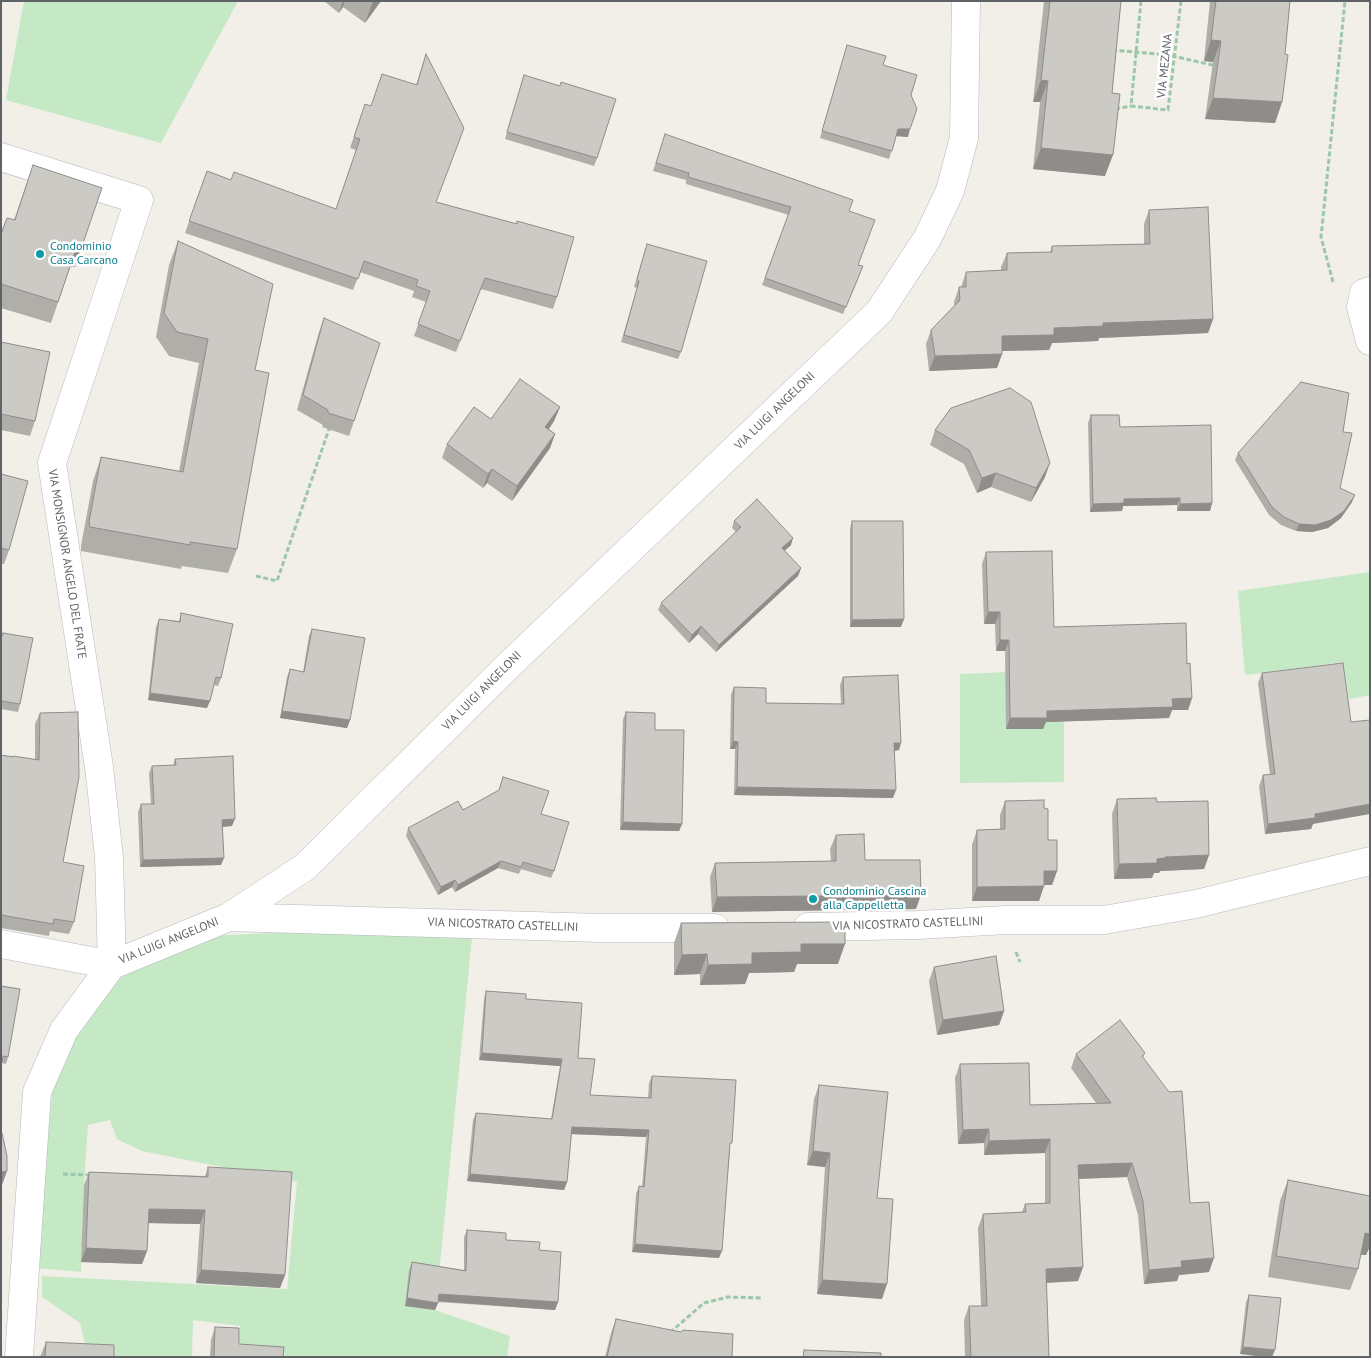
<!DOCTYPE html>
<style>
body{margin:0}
#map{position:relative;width:1371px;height:1358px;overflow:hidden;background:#f1efe8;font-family:"PT Sans",sans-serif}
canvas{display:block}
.frame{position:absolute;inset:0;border:2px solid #5f6368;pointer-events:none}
</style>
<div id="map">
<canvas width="1371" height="1358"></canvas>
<div class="frame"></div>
</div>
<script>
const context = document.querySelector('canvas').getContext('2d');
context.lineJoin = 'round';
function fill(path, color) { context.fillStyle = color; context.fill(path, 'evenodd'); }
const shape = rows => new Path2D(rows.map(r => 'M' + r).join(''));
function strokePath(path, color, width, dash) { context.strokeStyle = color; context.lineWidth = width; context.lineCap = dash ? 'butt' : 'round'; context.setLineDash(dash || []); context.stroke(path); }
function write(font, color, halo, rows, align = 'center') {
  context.font = font + ' "PT Sans",sans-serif'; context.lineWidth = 5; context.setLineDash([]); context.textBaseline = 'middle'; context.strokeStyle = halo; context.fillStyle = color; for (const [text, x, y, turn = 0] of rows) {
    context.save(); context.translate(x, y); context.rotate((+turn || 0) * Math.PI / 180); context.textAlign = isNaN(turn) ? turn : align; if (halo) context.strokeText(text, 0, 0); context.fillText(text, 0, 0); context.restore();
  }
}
fill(shape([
 [24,1,238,1,161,143,6,100],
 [1370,572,1370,695,1349,699,1343,662,1245,675,1238,591],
 [1064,670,1064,782,960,783,960,674],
 [313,931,472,937,439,1275,405,1306,435,1310,510,1336,507,1357,302,1357,240,1352,240,1326,193,1320,192,1357,95,1357,88,1355,80,1323,42,1297,42,1276,287,1289,297,1182,142,1151,117,1139,110,1120,88,1125,84,1185,81,1272,36,1268,53,1084,87,1009,125,970,211,936]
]), '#c5e8c5');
const minor = shape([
 [1,157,139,200,52,463,99,767,109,857,112,965],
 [1370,291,1364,293,1361,307,1370,341],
 [229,917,601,928,715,928],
 [808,927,918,925,1006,920,1104,920,1196,904,1370,861],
 [1,944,112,965],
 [19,1357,37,1092,64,1030,112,965,229,917,305,867,509,665,879,312,927,239,950,191,964,138,966,1]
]);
strokePath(minor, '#b5b8bc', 29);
strokePath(shape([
 [1141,1,1131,106,1168,110,1181,1],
 [1112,50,1168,55,1217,66],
 [1115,109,1131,106],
 [1333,282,1321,237,1345,1],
 [256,576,277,581,329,429],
 [1016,952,1020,962],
 [63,1174,91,1175],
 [673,1334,673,1330,704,1303,728,1297,763,1298]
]), '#9cc7a9', 3, [5, 2.5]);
strokePath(minor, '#fff', 28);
fill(shape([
 [324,1,381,1,365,23,343,7,339,13],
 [1044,1,1121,1,1112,93,1105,176,1033,169,1040,102,1033,102],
 [1210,1,1290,1,1285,54,1282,102,1275,123,1205,119,1213,62,1204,61],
 [847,45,911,95,908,137,896,136,889,159,820,138],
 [426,54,436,202,516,224,517,221,557,297,553,309,481,289,456,352,414,336,426,302,412,297,414,291,360,272,353,290,185,233,207,171,231,180,336,209,356,150,350,148,361,115,371,106,382,74,416,85],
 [524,75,597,158,594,166,505,139],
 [665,134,849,211,860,274,843,314,762,285,789,215,686,184,686,180,653,171],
 [33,165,75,267,70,267,51,323,1,308,1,232,7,218,14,220],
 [1149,210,1213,319,1208,333,1099,338,1098,341,1052,343,1049,350,1002,351,1002,354,997,368,929,371,926,344,931,330,954,306,954,302,959,287,961,287,966,272,1001,270,1001,267,1007,253,1050,252,1052,246,1144,244,1144,224],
 [178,241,255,370,237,549,228,573,182,566,181,569,81,551,81,546,93,481,101,457,179,471,199,363,169,356,156,337,169,265],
 [647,244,681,352,678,359,621,342,637,288,634,287],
 [324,318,354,421,349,436,322,427,323,425,297,410,319,332],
 [1,342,35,421,30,436,1,430],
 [560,407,554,421,549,429,555,434,550,448,512,501,487,483,483,488,442,458,447,444,491,419],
 [1091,415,1120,427,1212,503,1210,511,1177,511,1177,505,1123,506,1122,511,1090,512,1088,423],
 [935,430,1045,477,1031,502,991,487,977,493,964,464,930,445],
 [1343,432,1340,488,1352,502,1341,518,1328,528,1312,532,1296,531,1281,525,1269,515,1235,460,1238,453],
 [1,474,9,550,4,564,1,564],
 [734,521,791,545,784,551,801,568,798,576,716,652,698,634,689,643,658,610,661,603,736,532,732,528],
 [852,521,901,627,850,627,850,528],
 [986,552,1054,627,1187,664,1192,698,1188,710,1172,710,1169,718,1046,722,1043,729,1006,729,1005,651,996,651,995,624,984,624,982,564],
 [181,613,221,678,218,686,214,685,207,708,148,700,156,627,159,619,179,621],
 [312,629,350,720,347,728,280,718,287,677,290,669,303,672,309,636],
 [3,633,20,704,18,712,1,709,1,636],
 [1262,673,1351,722,1311,829,1265,834,1259,786,1263,775,1270,775,1258,683],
 [843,677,899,750,894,751,893,798,734,795,735,749,730,749,731,694,734,687,766,703,841,704,840,685],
 [626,712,655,730,682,824,679,831,620,830,623,719],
 [40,713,63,862,74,922,69,934,50,931,49,936,1,928,1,755,35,760,35,724],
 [175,759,232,826,223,827,221,865,140,867,138,812,141,804,151,804,149,773,152,766,173,765],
 [503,777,541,814,554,871,551,878,521,869,519,874,498,868,455,892,452,887,438,895,406,836,408,828,463,810,499,790],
 [1117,799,1157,802,1209,855,1204,869,1160,871,1159,873,1154,873,1152,878,1114,879,1112,814],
 [1005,801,1044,808,1048,840,1057,871,1052,885,1044,885,1039,901,972,901,972,845,977,830,1000,829,1000,815],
 [836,835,865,860,916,909,712,912,710,877,715,863,831,861,830,849],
 [681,923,838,964,797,964,794,972,749,973,745,984,700,985,700,974,674,975,674,943],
 [934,967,1004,1011,999,1025,937,1035,929,981],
 [1,986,8,1057,6,1064,2,1063],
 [486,991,526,999,578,1058,590,1095,648,1098,649,1083,652,1076,730,1151,719,1258,632,1252,636,1194,639,1186,642,1187,646,1137,571,1134,567,1182,564,1190,467,1181,473,1120,476,1113,551,1119,560,1066,479,1060,484,999],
 [1145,1053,1143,1057,1190,1203,1209,1272,1179,1275,1177,1281,1144,1284,1138,1215,1127,1177,1079,1179,1083,1267,1078,1281,1046,1283,1049,1357,965,1357,964,1320,969,1306,981,1306,978,1228,983,1214,1022,1212,1025,1204,1045,1203,1045,1153,984,1155,984,1143,958,1144,955,1078,960,1064,1030,1105,1096,1103,1071,1068,1076,1054],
 [819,1085,877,1198,882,1299,817,1294,825,1167,807,1165,814,1099],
 [208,1167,285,1275,280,1288,196,1283,200,1224,148,1223,147,1251,142,1264,81,1262,84,1185,89,1172,205,1176],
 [1288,1180,1370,1196,1370,1246,1366,1255,1360,1255,1358,1269,1350,1290,1268,1277,1280,1201],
 [467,1230,506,1240,539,1250,558,1302,555,1310,438,1302,435,1310,405,1306,409,1270,412,1262,464,1270,464,1237],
 [1249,1295,1275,1350,1240,1354,1246,1302],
 [616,1319,732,1357,605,1357,611,1333],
 [215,1327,239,1344,283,1357,210,1357,211,1340],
 [46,1342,114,1357,40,1357]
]), '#afaea9');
fill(shape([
 [343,1,345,1,343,7,339,13],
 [373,1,381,1,365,23],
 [1211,40,1221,41,1213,62,1204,61],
 [1041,80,1048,81,1040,102,1033,102],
 [1213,98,1282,102,1275,123,1205,119],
 [898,129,910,129,908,137,895,136],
 [1041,148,1113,155,1105,176,1033,169],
 [77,246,82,246,75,267,69,267],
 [1213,319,1208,333,1099,338,1098,341,1052,343,1049,350,997,351,1002,336,1054,328,1103,323],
 [1002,354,997,368,929,371,935,356],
 [560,407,554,421,540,441,545,427],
 [555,434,550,448,512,501,517,486],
 [1050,463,1045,477,1031,502,1036,488],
 [492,469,487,483,483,488,488,474],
 [996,473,991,487,977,493,982,478],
 [1355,495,1352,502,1341,518,1328,528,1312,532,1296,531,1299,524],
 [1180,498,1177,505,1123,506,1122,511,1090,512,1093,504,1124,499],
 [1212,503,1210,511,1177,511,1180,504],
 [793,538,791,545,779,556,782,548],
 [801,568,798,576,716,652,719,645],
 [988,612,1000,612,995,624,984,624],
 [904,619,901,627,850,627,852,620],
 [701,626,698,634,689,643,692,635],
 [1000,640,1009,640,1005,651,996,651],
 [150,693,210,701,207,708,148,700],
 [1192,698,1188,710,1172,710,1169,718,1046,722,1043,729,1006,729,1010,718,1047,711,1172,699],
 [282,711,350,720,347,728,280,718],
 [733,741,738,742,735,749,730,749],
 [894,743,901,743,899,750,891,751],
 [737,787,896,790,893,798,734,795],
 [1370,804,1370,814,1313,824,1311,829,1265,834,1268,824,1315,814],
 [235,819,232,826,220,827,222,820],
 [623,822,682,824,679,831,620,830],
 [1209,855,1204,869,1160,871,1159,873,1154,873,1152,878,1114,879,1119,864,1157,859,1165,857],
 [224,858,221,865,140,867,143,860],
 [501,861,498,868,455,892,458,885],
 [1044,871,1057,871,1052,885,1039,885],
 [455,880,452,887,438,895,441,887],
 [1044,886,1039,901,972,901,977,887],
 [921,895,916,909,712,912,717,897],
 [801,944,845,944,838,964,797,964,794,972,749,973,745,984,700,985,708,965,752,953],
 [707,954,700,974,674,975,682,955],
 [1004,1011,999,1025,937,1035,943,1020],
 [482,1053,562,1059,560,1066,479,1060],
 [572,1127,649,1130,646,1137,570,1134],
 [989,1129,984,1143,958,1144,963,1130],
 [1050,1139,1045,1153,984,1155,989,1141],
 [813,1151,830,1153,825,1167,807,1165],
 [1132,1163,1127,1177,1073,1179,1078,1165],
 [7,1171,2,1185,1,1186,1,1172],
 [470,1174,567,1182,564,1190,467,1181],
 [149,1209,205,1210,200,1224,144,1223],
 [1365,1233,1370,1234,1370,1246,1366,1255,1357,1254],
 [635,1244,722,1251,719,1258,632,1252],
 [86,1248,147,1251,142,1264,81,1262],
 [1214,1258,1209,1272,1179,1275,1177,1281,1144,1284,1149,1270,1181,1261],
 [1083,1267,1078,1281,1041,1283,1046,1269],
 [201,1270,285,1275,280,1288,196,1283],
 [822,1280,887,1284,882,1299,817,1294],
 [439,1294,558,1302,555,1310,436,1301],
 [407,1298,438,1303,435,1310,405,1306],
 [1243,1347,1275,1350,1272,1357,1263,1357,1240,1354]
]), '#8f8d8a');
const building = shape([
 [1050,1,1121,1,1112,93,1120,94,1113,155,1041,148,1048,81,1041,80,1050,1],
 [1216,1,1290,1,1285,54,1288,55,1282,102,1213,98,1221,41,1211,40,1216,1],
 [847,45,886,56,883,65,917,75,911,95,917,109,910,129,898,129,892,151,822,131,847,45],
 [426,54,464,128,436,202,517,224,517,221,574,237,557,297,485,278,460,341,418,324,430,291,416,286,418,280,364,261,358,279,189,221,207,171,231,180,234,172,336,209,360,139,354,137,365,104,371,106,382,74,417,85,426,54],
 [524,75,560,86,561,82,616,99,597,158,507,132,524,75],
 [665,134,853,200,849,211,875,220,858,265,863,266,846,307,765,278,791,207,688,177,689,173,656,163,665,134],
 [33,165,102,188,82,246,77,246,58,302,1,284,1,234,7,218,15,220,33,165],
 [1208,207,1213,319,1103,323,1103,326,1054,328,1054,335,1002,336,1002,354,935,356,931,330,960,300,959,287,966,287,966,272,1007,270,1007,253,1052,252,1052,246,1150,244,1149,210,1208,207],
 [178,241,273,284,255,370,269,373,237,549,190,542,190,545,90,527,89,522,101,457,183,472,208,339,177,332,164,313,178,241],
 [647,244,707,261,681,352,624,335,639,281,637,279,647,244],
 [324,318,380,343,354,421,328,413,328,410,303,395,324,318],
 [1,342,50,352,35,421,1,414,1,342],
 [520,379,560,407,545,427,555,434,517,486,492,469,488,474,447,444,474,407,491,419,520,379],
 [1301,382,1349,393,1343,432,1352,433,1340,488,1355,495,1344,511,1331,520,1315,525,1299,524,1284,517,1272,507,1238,453,1301,382],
 [1010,388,1031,402,1050,463,1036,488,996,473,982,478,969,450,935,430,951,408,1010,388],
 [1091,415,1119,415,1120,427,1211,425,1212,503,1180,504,1180,498,1124,499,1124,503,1093,504,1091,415],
 [1,474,28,481,9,550,1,548,1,474],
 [757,499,793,538,782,548,801,568,719,645,701,626,692,635,661,603,741,527,734,521,757,499],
 [852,521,903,521,904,619,852,620,852,521],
 [1052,551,1054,627,1186,623,1187,664,1190,663,1192,698,1172,699,1173,707,1047,711,1047,718,1010,718,1009,640,1000,640,1000,612,988,612,986,552,1052,551],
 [181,613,233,624,221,678,216,677,210,701,150,693,159,619,180,622,181,613],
 [312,629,365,638,350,720,282,711,290,669,304,672,312,629],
 [3,633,33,638,20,704,1,701,1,636,2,636,3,633],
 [1343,663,1351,722,1370,720,1370,804,1315,814,1315,818,1268,824,1263,775,1275,774,1262,673,1343,663],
 [898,675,901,743,894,743,896,790,737,787,738,742,733,741,734,687,766,688,766,703,844,704,843,677,898,675],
 [78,712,79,777,63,862,84,866,74,922,54,919,53,924,1,915,1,755,13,757,13,756,39,760,40,713,78,712],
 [626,712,655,713,655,730,684,730,682,824,623,822,626,712],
 [233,756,235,819,222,820,224,858,143,860,141,804,154,804,152,766,176,765,175,759,233,756],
 [503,777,549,791,541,814,569,822,554,871,523,862,521,867,501,861,458,885,455,880,441,887,408,828,458,801,463,810,499,790,503,777],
 [1156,798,1157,802,1208,801,1209,855,1165,857,1165,858,1157,859,1157,863,1119,864,1117,799,1156,798],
 [1044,800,1044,808,1048,809,1048,840,1057,840,1057,871,1044,871,1044,886,977,887,977,830,1005,829,1005,801,1044,800],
 [864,834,865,860,920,860,921,895,717,897,715,863,836,861,836,835,864,834],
 [845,922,845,944,801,944,801,952,752,953,752,964,708,965,707,954,682,955,681,923,845,922],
 [996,956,1004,1011,943,1020,934,967,996,956],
 [1,986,20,989,8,1057,3,1056,1,1066,1,986],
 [486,991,526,994,526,999,582,1003,578,1058,595,1059,590,1095,651,1098,652,1076,736,1080,732,1143,730,1143,722,1251,635,1244,639,1186,644,1187,649,1130,572,1127,567,1182,470,1174,476,1113,552,1119,562,1059,482,1053,486,991],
 [1120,1020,1145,1053,1142,1056,1169,1092,1182,1091,1190,1203,1209,1202,1214,1258,1181,1261,1182,1267,1149,1270,1143,1201,1132,1163,1078,1165,1083,1267,1046,1269,1049,1357,971,1357,969,1306,987,1306,983,1214,1026,1212,1025,1204,1050,1203,1050,1139,989,1141,989,1129,963,1130,960,1064,1029,1063,1030,1105,1111,1103,1076,1054,1120,1020],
 [819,1085,888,1092,877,1198,893,1199,887,1284,822,1280,830,1153,813,1151,819,1085],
 [1,1133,2,1133,7,1156,7,1171,1,1172,1,1133],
 [208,1167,292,1172,285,1275,201,1270,205,1210,149,1209,147,1251,86,1248,89,1172,208,1177,208,1167],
 [1288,1180,1370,1196,1370,1234,1365,1233,1358,1269,1276,1256,1288,1180],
 [467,1230,506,1233,506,1240,540,1242,539,1250,561,1252,558,1302,439,1294,438,1303,407,1298,412,1262,466,1271,467,1230],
 [1249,1295,1281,1298,1275,1350,1243,1347,1249,1295],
 [616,1319,681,1332,683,1330,733,1334,732,1357,607,1357,616,1319],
 [215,1327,239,1328,239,1344,284,1347,283,1357,214,1357,215,1327],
 [46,1342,114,1345,114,1357,45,1357,46,1342],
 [804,1350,881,1353,881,1357,803,1357,804,1350]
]);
fill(building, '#cccac5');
strokePath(building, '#8f8d8a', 1);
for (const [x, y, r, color] of [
 [40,254,5,"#0f9aa8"],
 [813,899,5,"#0f9aa8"]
]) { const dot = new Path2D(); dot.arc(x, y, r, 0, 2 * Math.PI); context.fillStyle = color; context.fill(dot); strokePath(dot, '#fff', 2); }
write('12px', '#5f6368', '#fff', [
 ["VIA MEZANA",1165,66,-84],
 ["VIA LUIGI ANGELONI",775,411,-44],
 ["VIA MONSIGNOR ANGELO DEL FRATE",67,564,81],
 ["VIA LUIGI ANGELONI",482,691,-45],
 ["VIA NICOSTRATO CASTELLINI",908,924,-2],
 ["VIA NICOSTRATO CASTELLINI",503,925,2],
 ["VIA LUIGI ANGELONI",169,941,-22]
]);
write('12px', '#0d838f', '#fff', [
 ["Condominio",50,247],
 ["Casa Carcano",50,261],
 ["Condominio Cascina",823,892],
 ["alla Cappelletta",823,906]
], 'left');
</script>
